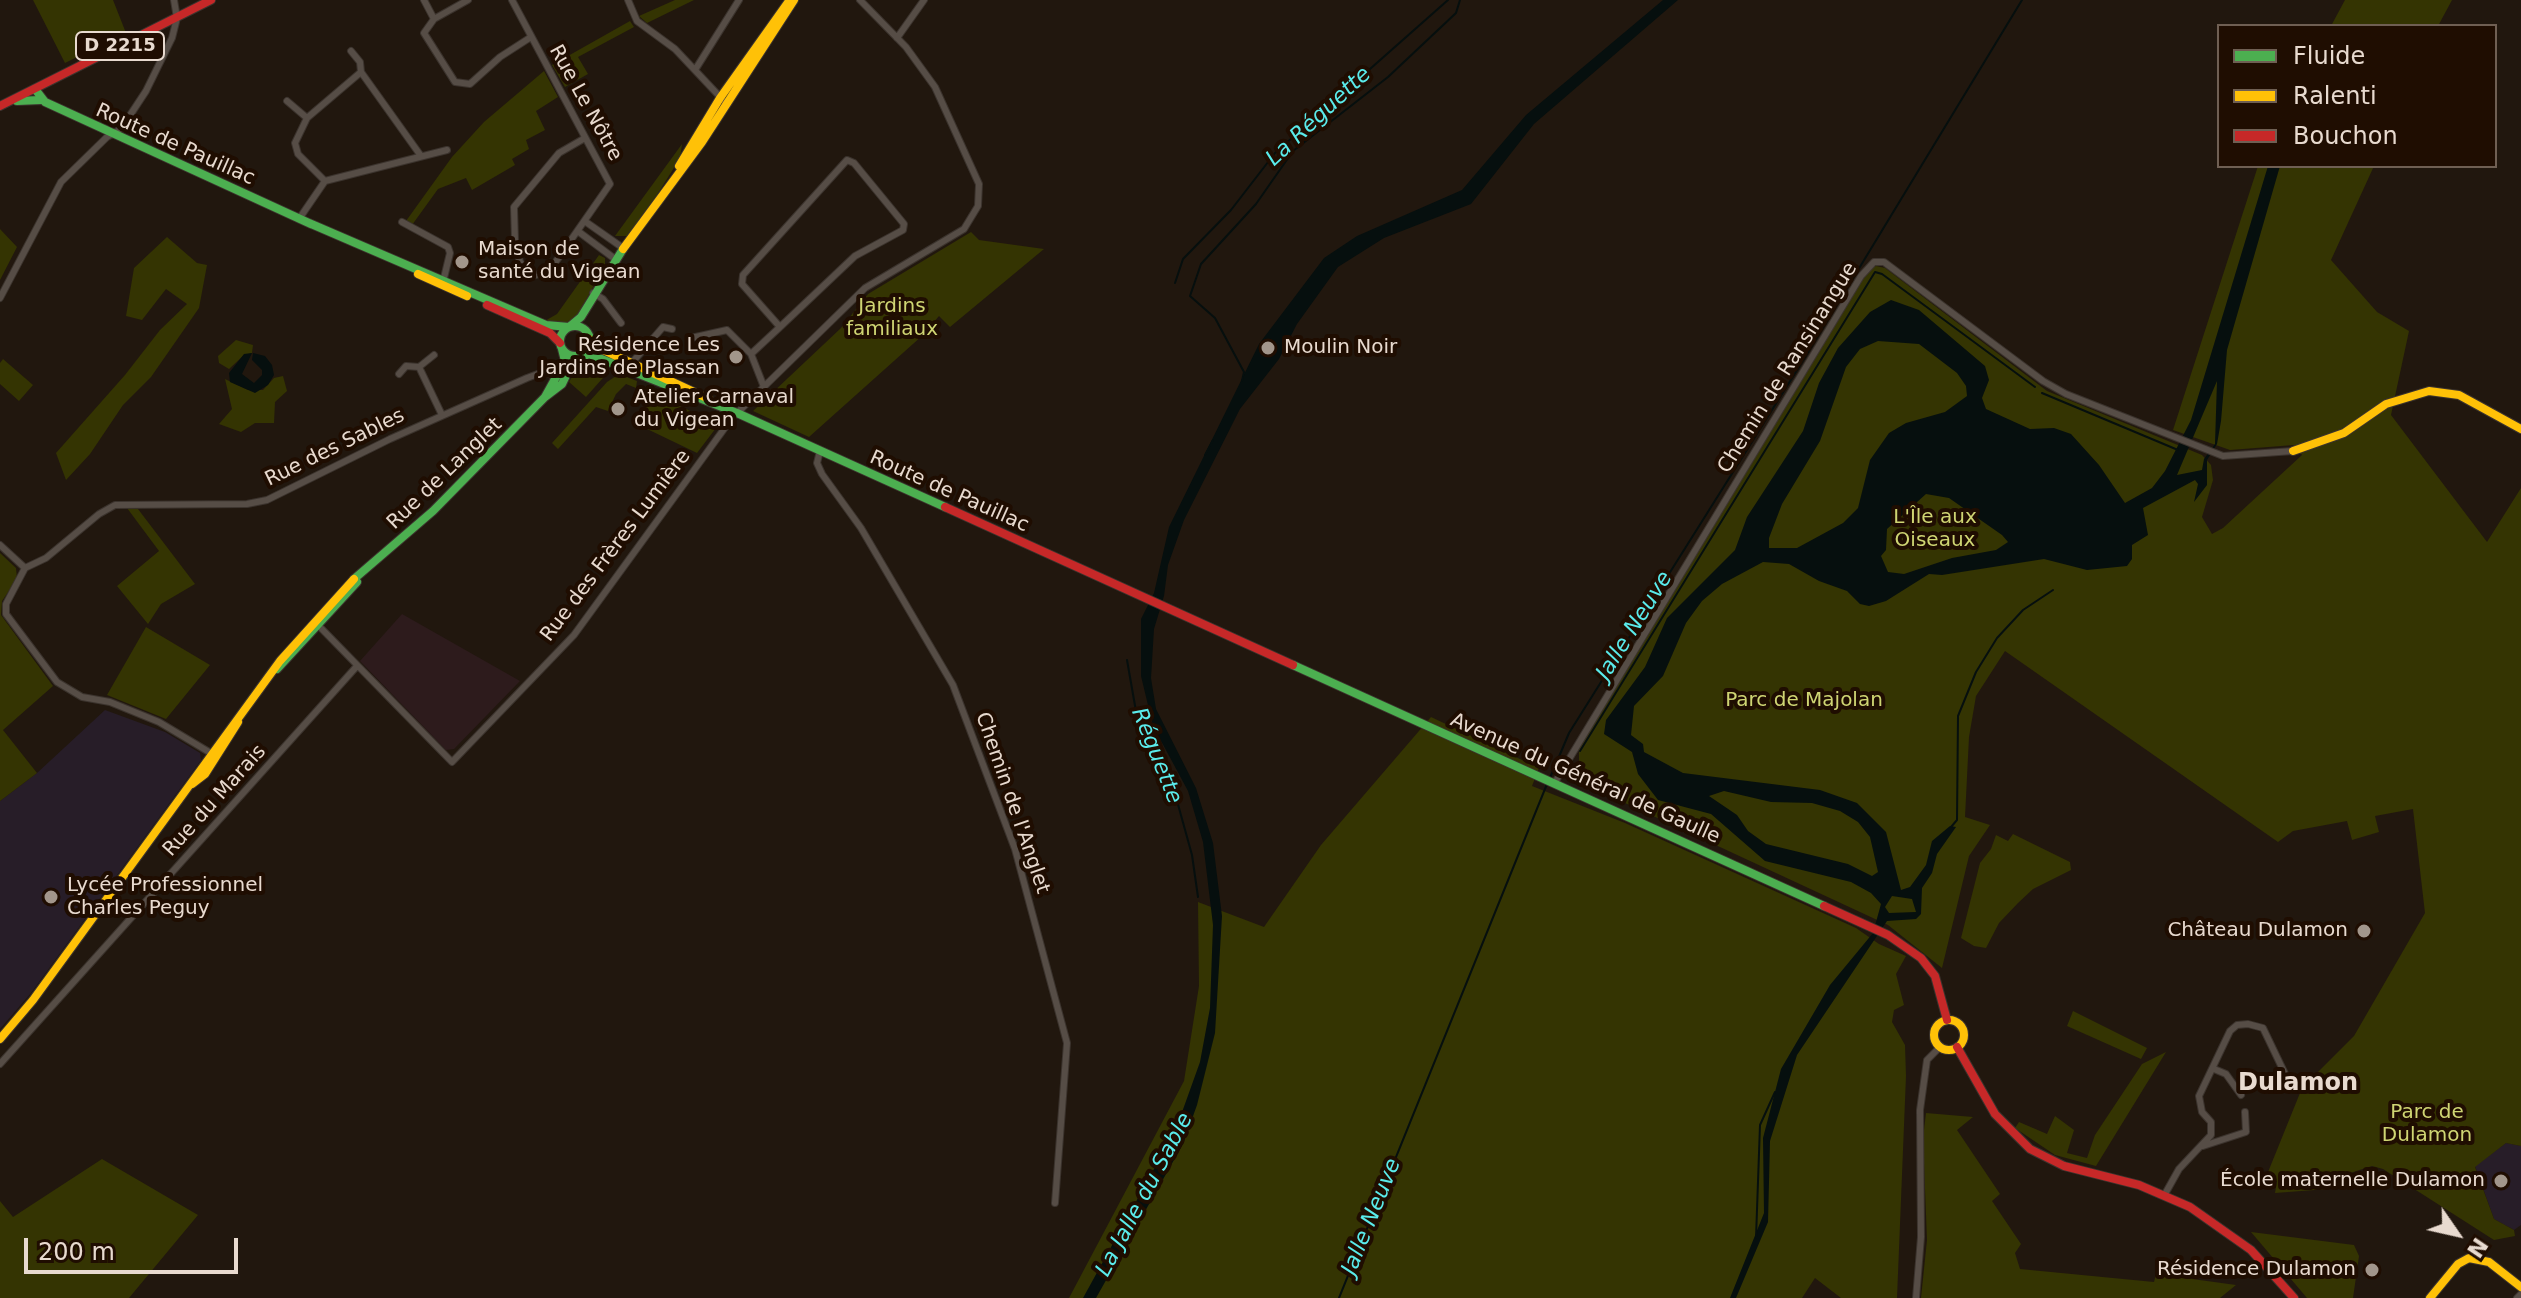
<!DOCTYPE html>
<meta charset="utf-8">
<style>
body{margin:0}
#map{position:relative;width:2521px;height:1298px;overflow:hidden;background:#21170e;font-family:"DejaVu Sans",sans-serif}
canvas{display:block}
.legend{position:absolute;left:2217px;top:24px;width:280px;height:144px;box-sizing:border-box;background:#1f0d01;border:2px solid #6f5f53;margin:0;padding:10px 14px;list-style:none;font-size:24px;color:#e8dacf}
.legend li{display:flex;align-items:center;gap:16px;height:40px}
.legend b{width:40px;border:2px solid #6f5f53}
.north{position:absolute;left:2417px;top:1194px;width:80px;height:80px;-webkit-text-stroke:6px #1f0d01;paint-order:stroke;rotate:124deg;font-size:22px;font-weight:700;line-height:32px;text-align:center;color:#e8dacf}
.north::after{content:'';display:block;margin:auto;width:28px;height:36px;background:#e8dacf;clip-path:polygon(50% 0,100% 100%,50% 72%,0 100%)}
.scale{position:absolute;left:24px;top:1238px;width:214px;height:36px;box-sizing:border-box;border:4px solid #e8dacf;border-top:0;padding-left:10px;font-size:24px;line-height:28px;white-space:nowrap;color:#e8dacf;-webkit-text-stroke:6px #1f0d01;paint-order:stroke}
</style>
<div id="map">
<canvas width="2521" height="1298"></canvas>
<ul class="legend">
<li><b style="height:10px;background:#4caf50"></b>Fluide</li>
<li><b style="height:10px;background:#ffc107"></b>Ralenti</li>
<li><b style="height:10px;background:#c62828"></b>Bouchon</li>
</ul>
<div class="north">N</div>
<div class="scale">200 m</div>
</div>
<script>
const context = document.querySelector('canvas').getContext('2d');
context.lineJoin = 'round';
function fill(path, color) { context.fillStyle = color; context.fill(path, 'evenodd'); }
const shape = rows => new Path2D(rows.map(r => 'M' + r).join(''));
function strokePath(path, color, width, dash) { context.strokeStyle = color; context.lineWidth = width; context.lineCap = dash ? 'butt' : 'round'; context.setLineDash(dash || []); context.stroke(path); }
function write(font, color, halo, rows, align = 'center') {
  context.font = font + ' "DejaVu Sans",sans-serif'; context.lineWidth = 8; context.setLineDash([]); context.textBaseline = 'middle'; context.strokeStyle = halo; context.fillStyle = color; for (const [text, x, y, turn = 0] of rows) {
    context.save(); context.translate(x, y); context.rotate((+turn || 0) * Math.PI / 180); context.textAlign = isNaN(turn) ? turn : align; if (halo) context.strokeText(text, 0, 0); context.fillText(text, 0, 0); context.restore();
  }
}
fill(shape([
 [402,614,520,681,454,749,446,750,360,661]
]), '#2d1b1c');
fill(shape([
 [105,710,165,732,200,753,201,760,31,993,0,1029,0,801,37,773],
 [2506,1143,2521,1146,2521,1225,2514,1230,2494,1219,2475,1166]
]), '#271d28');
fill(shape([
 [33,0,113,0,126,33,65,63],
 [675,0,694,0,647,23,639,16],
 [2345,0,2452,0,2438,26,2331,26],
 [630,21,634,27,578,57,588,74,565,87,552,65],
 [544,71,558,97,536,111,545,130,526,140,529,149,512,159,515,165,472,190,466,178,438,189,412,225,406,221,452,157,484,122],
 [682,144,680,158,657,195,627,236,615,236],
 [2258,166,2374,166,2331,260,2377,312,2409,331,2391,415,2487,542,2521,488,2521,1146,2506,1143,2475,1167,2494,1219,2514,1230,2515,1236,2494,1240,2383,1169,2372,1166,2341,1176,2328,1189,2275,1193,2277,1181,2264,1182,2302,1088,2354,1036,2425,913,2413,809,2375,816,2379,832,2352,840,2347,821,2293,831,2278,842,2005,651,1976,696,1969,737,1965,817,1990,825,1969,856,1942,968,1888,925,1595,789,1583,780,1579,767,1579,747,1868,270,1876,266,1885,268,2047,391,2202,455,2211,465,2213,480,2202,517,2212,534,2223,528,2302,455,2294,445,2230,450,2173,430],
 [0,229,17,247,0,280],
 [971,232,979,240,1044,249,950,327,939,316,923,335,809,437,753,411,841,328,868,294],
 [167,237,197,263,207,265,199,308,151,377,123,405,90,454,66,480,56,453,125,375,160,330,187,304,166,289,142,320,126,316,134,268],
 [599,255,605,258,605,265,575,320,565,324,543,322,557,314],
 [236,340,253,345,252,353,243,356,229,369,219,363,218,356],
 [3,359,33,385,19,401,0,384,0,363],
 [590,361,610,370,586,397,569,382,578,366],
 [619,374,637,381,636,388,626,384,616,394,608,411,596,407,558,449,552,443,607,382],
 [283,376,287,391,275,402,274,423,255,423,241,432,219,424,232,409,225,379,248,390,263,390,274,378],
 [643,393,653,394,719,424,697,453,645,428,649,417,644,410,647,403],
 [127,508,138,509,195,584,161,604,148,624,117,586,159,551],
 [0,553,16,568,17,579,2,601,1,615,53,686,3,730,37,773,0,801],
 [146,627,210,665,166,719,107,695],
 [1431,717,1539,768,1532,786,1625,823,1856,928,1879,944,1906,956,1896,974,1904,1005,1894,1010,1892,1022,1905,1045,1906,1076,1897,1298,1841,1298,1815,1278,1802,1298,1069,1298,1184,1081,1199,986,1198,902,1264,927,1321,845],
 [2013,834,2070,862,2071,870,2033,889,2018,903,1999,923,1986,948,1974,946,1961,938,1980,863,1991,849,1996,835,2008,841],
 [2073,1011,2147,1048,2141,1059,2067,1026],
 [2166,1052,2096,1166,2055,1155,2015,1128,2019,1122,2047,1134,2055,1116,2074,1130,2067,1153,2087,1158,2095,1135,2142,1064],
 [1926,1113,1973,1117,1957,1130,2000,1194,1992,1201,2021,1244,2015,1253,2020,1269,2154,1282,2156,1274,2236,1285,2220,1298,1921,1298,1927,1240,1923,1138],
 [102,1159,198,1215,129,1298,0,1298,0,1201,13,1217],
 [2251,1232,2354,1245,2359,1256,2353,1298,2307,1298]
]), '#343402');
fill(shape([
 [1663,0,1678,0,1534,124,1471,204,1384,238,1338,267,1297,324,1279,359,1240,409,1184,520,1168,565,1164,596,1154,629,1151,678,1156,709,1196,788,1213,843,1222,916,1215,1033,1197,1105,1183,1144,1096,1298,1083,1298,1176,1129,1200,1062,1210,1008,1213,925,1203,842,1188,791,1153,726,1141,676,1141,619,1154,593,1169,527,1259,344,1324,258,1357,236,1462,190,1526,115],
 [2268,166,2280,166,2227,350,2221,421,2217,444,2207,460,2207,485,2194,502,2198,484,2195,480,2143,508,2148,535,2132,545,2132,559,2127,566,2087,570,2044,559,1942,575,1929,574,1886,601,1869,606,1860,604,1847,591,1819,581,1789,564,1763,562,1722,584,1702,601,1686,623,1663,676,1634,706,1631,735,1643,744,1644,752,1683,773,1820,790,1857,803,1886,832,1901,890,1910,887,1926,865,1932,841,1950,826,1956,827,1937,854,1932,873,1922,888,1921,914,1916,919,1887,921,1797,1055,1770,1141,1768,1222,1736,1298,1730,1298,1764,1213,1763,1138,1781,1069,1830,985,1873,933,1881,904,1871,893,1851,882,1765,861,1711,814,1658,800,1638,774,1632,752,1604,734,1606,720,1645,667,1667,618,1735,550,1747,517,1803,431,1819,383,1838,348,1870,312,1891,300,1919,310,1985,366,1989,380,1982,398,1986,409,2030,429,2054,428,2071,434,2099,465,2125,503,2152,488,2165,471,2191,420],
 [1878,341,1919,344,1957,373,1966,386,1967,396,1945,412,1906,423,1889,433,1870,460,1858,508,1843,523,1797,548,1769,548,1769,538,1782,504,1820,441,1846,367,1860,349],
 [2217,381,2215,444,2204,459,2202,470,2177,475],
 [1926,494,1949,498,2002,535,2008,542,1996,550,1952,558,1904,574,1888,572,1881,556,1886,550,1887,529],
 [1724,791,1771,802,1812,803,1840,811,1858,822,1870,837,1878,872,1872,876,1848,864,1766,844,1748,831,1737,815,1709,796],
 [1892,896,1912,899,1916,912,1889,913,1885,907],
 [252,353,242,374,254,383,262,375,262,370,252,360,253,353,265,356,272,365,274,375,268,385,255,393,230,382,229,373,244,354]
]), '#060f0e');
strokePath(shape([
 [1175,283,1183,259,1231,210,1275,153,1448,0],
 [1242,381,1244,372,1215,318,1190,296,1201,264,1256,204,1293,151,1388,77,1456,13,1460,0],
 [2042,393,2178,450],
 [1205,455,1213,440],
 [1127,660,1137,717,1153,756,1174,790,1192,855,1198,897],
 [1580,751,1875,272,1882,274,2035,387],
 [1550,778,1569,733,1804,359,2022,0],
 [1951,827,1957,820,1958,716,1976,672,1997,638,2023,610,2053,590],
 [1756,1238,1760,1125,1775,1092],
 [1339,1298,1547,784]
]), '#060f0e', 2);
const street = shape([
 [424,0,434,19],
 [468,0,434,19,424,33,455,82,470,84,500,57,531,37],
 [512,0,610,184,550,270,533,276,520,262,515,241,514,207,559,153,585,138],
 [628,0,637,21,675,49,723,100],
 [897,38,924,0],
 [351,51,360,62,361,72,421,156],
 [695,70,739,0],
 [287,101,307,118],
 [325,181,298,154,295,143,307,118,361,72],
 [299,219,325,181,447,150],
 [402,222,448,247,450,253,443,282],
 [586,222,623,248],
 [579,232,615,259],
 [593,293,603,299,621,323],
 [0,298,61,182,107,137,121,129,146,91,172,38,177,18,174,0],
 [691,338,727,330,751,354],
 [434,355,419,367,442,415],
 [630,365,663,327,672,329],
 [399,374,406,366,419,367],
 [764,387,751,354,780,327,855,256,903,230,904,224,854,163,847,160,743,275,742,284,780,327],
 [820,451,817,463,822,474,861,528,953,685,1015,849,1067,1043,1055,1203],
 [0,545,25,568],
 [25,568,46,558,99,514,115,505,247,504,267,500,390,439,527,378,543,372,558,377],
 [25,568,6,604,6,614,57,682,82,697,110,702,159,722,214,755],
 [317,624,452,762,574,635,732,418,865,288,964,229,978,206,979,184,935,87,906,47,860,0],
 [1554,784,1861,276,1874,262,1884,262,2043,381,2066,394,2223,456,2293,451],
 [0,1064,357,666],
 [2214,1069,2226,1074,2241,1095],
 [2203,1146,2246,1132,2245,1112],
 [2165,1194,2179,1169,2211,1135,2211,1122,2202,1112,2199,1096,2230,1031,2237,1025,2248,1024,2263,1028,2286,1076],
 [1916,1298,1921,1237,1920,1110,1927,1060,1940,1047],
 [2517,1298,2521,1294]
]);
const fast = shape([
 [35,89,45,102,311,224],
 [17,101,41,100],
 [309,223,546,325,569,327,581,317,623,249],
 '560 341a15 15 0 1 1 30 0a15 15 0 1 1-30 0Z',
 [545,397,562,384,573,361,589,354,737,413,945,507],
 [354,579,433,511,545,397,565,361,562,349],
 [1293,665,1824,906],
 [277,669,357,582]
]);
const slow = shape([
 [679,166,720,98,789,1],
 [623,249,702,142,794,0],
 [418,274,467,296],
 [589,339,599,348,709,399],
 [2293,451,2344,433,2386,404,2429,391,2459,395,2521,429],
 [192,784,205,774,238,722],
 '1934 1035a15 15 0 1 1 30 0a15 15 0 1 1-30 0Z',
 [0,1039,33,1000,280,661,354,579],
 [2430,1298,2458,1264,2469,1258,2489,1262,2521,1287]
]);
const jam = shape([
 [0,106,211,0],
 [487,305,550,333,560,343],
 [945,507,1293,665],
 [1824,906,1888,935,1921,958,1935,976,1947,1020],
 [1957,1047,1995,1114,2030,1149,2064,1166,2139,1185,2190,1207,2251,1250,2294,1298]
]);
strokePath(street, '#3b332d', 8);
strokePath(fast, '#3b332d', 10);
strokePath(slow, '#3b332d', 10);
strokePath(jam, '#3b332d', 10);
strokePath(street, '#564d46', 6);
strokePath(fast, '#4caf50', 8);
strokePath(slow, '#ffc107', 8);
strokePath(jam, '#c62828', 8);
for (const [x, y, r, color] of [
 [462,262,8,"#a2968b"],
 [1268,348,8,"#a2968b"],
 [736,357,8,"#a2968b"],
 [618,409,8,"#a2968b"],
 [51,897,8,"#a2968b"],
 [2364,931,8,"#a2968b"],
 [2501,1181,8,"#a2968b"],
 [2372,1270,8,"#a2968b"]
]) { const dot = new Path2D(); dot.arc(x, y, r, 0, 2 * Math.PI); context.fillStyle = color; context.fill(dot); strokePath(dot, '#1f0d01', 3); }
for (const [x, y, w] of [
 [120,46,88]
]) { const box = new Path2D(); box.roundRect(x - w / 2, y - 14, w, 28, 6); context.fillStyle = '#1f0d01'; context.fill(box); strokePath(box, '#e8dacf', 2); }
write('bold 18px', '#e8dacf', null, [
 ["D 2215",120,46]
]);
write('20px', '#e8dacf', '#1f0d01', [
 ["Rue Le Nôtre",585,103,61],
 ["Route de Pauillac",175,145,24],
 ["Chemin de Ransinangue",1788,368,-58],
 ["Rue des Sables",335,448,-26],
 ["Rue de Langlet",445,474,-44],
 ["Route de Pauillac",949,492,24],
 ["Rue des Frères Lumière",616,546,-53],
 ["Avenue du Général de Gaulle",1585,779,24],
 ["Rue du Marais",215,801,-48],
 ["Chemin de l'Anglet",1012,803,71]
]);
write('20px', '#e8dacf', '#1f0d01', [
 ["Maison de",478,250],
 ["santé du Vigean",478,273],
 ["Résidence Les",720,346,"right"],
 ["Jardins de Plassan",720,369,"right"],
 ["Moulin Noir",1284,348],
 ["Atelier Carnaval",634,398],
 ["du Vigean",634,421],
 ["Lycée Professionnel",67,886],
 ["Charles Peguy",67,909],
 ["Château Dulamon",2348,931,"right"],
 ["École maternelle Dulamon",2485,1181,"right"],
 ["Résidence Dulamon",2356,1270,"right"]
], 'left');
write('20px', '#cfd573', '#1f0d01', [
 ["Jardins",892,307],
 ["familiaux",892,330],
 ["L'Île aux",1935,518],
 ["Oiseaux",1935,541],
 ["Parc de Majolan",1804,701],
 ["Parc de",2427,1113],
 ["Dulamon",2427,1136]
]);
write('italic 22px', '#5aebeb', '#1f0d01', [
 ["La Réguette",1319,117,-43],
 ["Jalle Neuve",1635,626,-58],
 ["Réguette",1156,756,68],
 ["La Jalle du Sable",1145,1195,-62],
 ["Jalle Neuve",1372,1217,-68]
]);
write('bold 24px', '#e8dacf', '#1f0d01', [
 ["Dulamon",2298,1084]
]);
</script>
